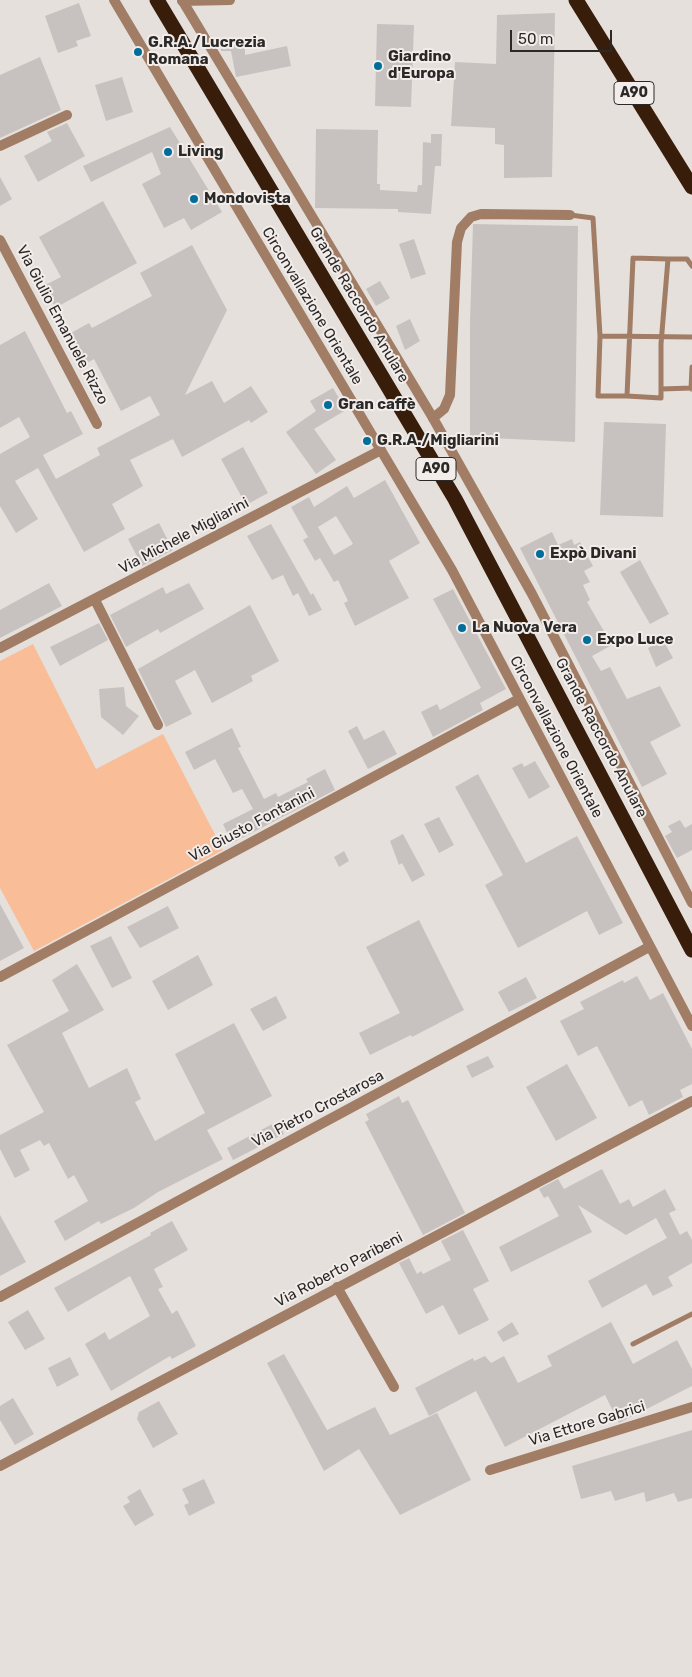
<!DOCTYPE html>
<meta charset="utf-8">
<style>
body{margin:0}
#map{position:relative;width:692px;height:1677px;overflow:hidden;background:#e5e0dc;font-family:Rubik,sans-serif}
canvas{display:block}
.scale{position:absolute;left:510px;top:30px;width:102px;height:22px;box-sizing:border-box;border:2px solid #2b2928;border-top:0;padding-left:6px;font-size:15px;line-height:18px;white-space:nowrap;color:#2b2928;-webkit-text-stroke:4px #f2edea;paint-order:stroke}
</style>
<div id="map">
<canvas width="692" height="1677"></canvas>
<div class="scale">50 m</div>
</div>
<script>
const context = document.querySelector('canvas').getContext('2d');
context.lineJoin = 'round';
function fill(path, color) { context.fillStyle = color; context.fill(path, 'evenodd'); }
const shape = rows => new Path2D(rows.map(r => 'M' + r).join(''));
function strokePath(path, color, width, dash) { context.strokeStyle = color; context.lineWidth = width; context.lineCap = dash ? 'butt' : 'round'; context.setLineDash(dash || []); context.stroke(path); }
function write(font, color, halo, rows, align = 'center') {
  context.font = font + ' Rubik,sans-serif'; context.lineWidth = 4; context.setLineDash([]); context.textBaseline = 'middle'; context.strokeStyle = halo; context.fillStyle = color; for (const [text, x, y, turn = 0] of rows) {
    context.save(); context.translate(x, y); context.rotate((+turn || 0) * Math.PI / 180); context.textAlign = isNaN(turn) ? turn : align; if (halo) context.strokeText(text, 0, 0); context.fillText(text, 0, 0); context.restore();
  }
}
fill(shape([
 [33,644,96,769,163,734,223,850,34,951,0,888,0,661]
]), '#f9be97');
fill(shape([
 [79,3,91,36,76,41,78,46,58,53,45,16],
 [555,13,552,177,504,178,504,145,495,144,495,128,451,126,455,62,496,64,497,15],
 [377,24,414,25,411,107,375,106],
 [245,38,245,55,287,46,291,66,236,77,231,51,221,51,221,39],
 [40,57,61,110,0,138,0,75],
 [122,77,133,112,106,121,95,85],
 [67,123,85,156,38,182,24,156,52,141,47,132],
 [170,127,222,212,191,230,184,218,164,228,142,184,161,174,152,152,91,182,83,166],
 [316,129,378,130,377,184,380,184,380,190,417,192,418,185,422,185,423,142,431,143,431,134,442,134,441,166,435,166,431,214,398,212,398,209,315,208],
 [0,177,12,199,0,206],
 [103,201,137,263,55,308,43,286,61,277,39,237],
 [473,224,578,226,575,442,470,437,470,322],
 [414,239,426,274,411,279,399,244],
 [192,245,227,310,185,395,212,381,224,403,251,386,268,412,251,423,249,420,182,457,173,439,130,460,143,486,112,504,125,529,84,552,38,468,15,481,38,519,16,533,0,506,0,454,30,437,19,417,0,428,0,345,25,331,67,413,71,411,83,434,43,455,56,479,100,455,97,448,160,415,150,396,121,411,94,359,85,364,69,334,89,323,92,328,152,296,140,273],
 [380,281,390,298,376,306,366,289],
 [410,319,420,341,405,350,396,326],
 [333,388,346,410,314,429,336,460,316,474,286,432,316,411,310,401],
 [604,422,666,424,663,517,600,515],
 [243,447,268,493,246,505,221,459],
 [385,480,420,543,389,561,409,598,355,626,344,603,348,601,338,580,334,582,320,558,315,561,303,540,308,537,291,507,309,497,314,507,347,486,354,498],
 [336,516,353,544,334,555,318,527],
 [159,523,173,550,142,566,128,539],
 [271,524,311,595,313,593,322,610,309,616,298,593,293,596,283,575,272,580,247,536],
 [552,532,558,545,572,539,574,545,580,542,593,566,584,571,590,582,583,585,590,600,587,602,612,645,592,656,601,671,610,667,627,699,660,686,681,726,650,742,667,774,642,787,520,548],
 [640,560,669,614,650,624,620,572],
 [49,583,62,606,0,638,0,610],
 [189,583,204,609,160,633,158,629,126,647,110,615,163,587,166,594],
 [453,589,506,689,480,703,483,710,433,737,421,712,437,704,440,710,481,688,433,599],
 [250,605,279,661,251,676,253,681,212,703,195,670,175,681,192,714,166,727,138,669],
 [99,623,108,640,60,666,50,647],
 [663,640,673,658,656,667,648,648],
 [124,687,126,706,139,716,123,735,101,717,99,689],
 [357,726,364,740,384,730,397,754,368,769,348,731],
 [232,728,241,747,238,748,264,799,276,793,278,797,308,782,306,779,325,769,335,790,232,843,223,824,253,809,242,789,233,793,215,759,194,770,185,752],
 [535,761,550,787,529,799,512,768,522,763,524,767],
 [478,774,526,863,577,836,623,923,599,935,587,911,518,948,485,885,503,875,455,787],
 [439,817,454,845,439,853,424,824],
 [680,820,685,828,692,824,692,850,677,858,665,836,672,832,668,826],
 [403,834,425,875,412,882,402,863,399,865,390,841],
 [344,851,349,861,339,867,334,857],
 [0,904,24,948,0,961],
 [168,906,179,928,140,948,127,927],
 [419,920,464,1010,412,1037,411,1035,370,1055,359,1033,400,1013,366,947],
 [111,936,132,978,112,988,90,946],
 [198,955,213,985,168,1010,152,981],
 [77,964,104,1010,62,1033,89,1088,127,1068,141,1099,135,1102,155,1141,205,1113,175,1054,234,1023,272,1096,207,1130,223,1159,158,1192,134,1208,101,1224,99,1221,65,1241,54,1221,88,1201,74,1175,68,1179,49,1143,44,1146,40,1140,20,1150,30,1170,15,1178,0,1149,0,1135,44,1112,7,1045,69,1011,52,980],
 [637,976,650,1000,663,993,692,1049,692,1084,680,1090,683,1097,649,1115,642,1100,629,1107,597,1046,578,1056,560,1021,584,1009,580,1002,623,980,624,983],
 [526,977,537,998,509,1012,498,992],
 [276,996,287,1018,263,1031,250,1009],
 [488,1056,494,1067,472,1078,466,1066],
 [567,1064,597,1118,556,1141,526,1087],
 [399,1096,402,1103,408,1100,465,1213,423,1235,365,1122,369,1120,366,1114],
 [278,1121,284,1134,233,1160,227,1148],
 [602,1169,620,1204,629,1199,633,1207,665,1189,676,1210,669,1213,680,1235,687,1231,692,1240,692,1263,668,1277,673,1286,653,1296,646,1284,602,1308,588,1281,667,1238,656,1218,626,1235,578,1205,592,1232,511,1272,499,1247,559,1216,548,1196,544,1198,539,1189,558,1179,564,1189],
 [0,1215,26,1262,0,1276],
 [172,1221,188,1250,154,1269,163,1287,158,1289,172,1314,177,1310,196,1346,172,1359,170,1356,111,1391,85,1344,105,1332,109,1340,150,1316,130,1276,68,1312,54,1288,151,1235,150,1233],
 [463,1230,489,1281,473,1289,489,1320,459,1335,443,1305,426,1314,399,1263,409,1258,417,1274,421,1271,423,1274,451,1260,441,1241],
 [28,1310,45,1339,25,1350,8,1322],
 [512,1322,519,1334,503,1342,497,1332],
 [611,1322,633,1364,677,1340,692,1369,692,1386,619,1423,605,1395,505,1447,476,1391,429,1416,415,1388,473,1358,474,1361,485,1356,491,1363,504,1356,518,1383,552,1366,547,1356],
 [284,1354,327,1430,375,1407,390,1435,437,1413,471,1480,400,1515,359,1449,324,1471,267,1363],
 [70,1357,79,1375,57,1387,48,1368],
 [13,1398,34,1434,15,1445,0,1420,0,1406],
 [159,1401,178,1434,153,1448,137,1419,139,1412],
 [692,1430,692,1498,678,1502,674,1493,646,1502,644,1492,615,1501,611,1491,581,1499,572,1466],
 [204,1479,215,1503,189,1516,184,1505,189,1503,182,1489],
 [140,1489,154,1515,135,1526,123,1506,130,1502,127,1497]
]), '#c7c2bf');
strokePath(shape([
 [570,215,593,218,600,336],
 [633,258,668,259,661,344,661,398,627,396,633,258],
 [668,259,687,259,692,266],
 [661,389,692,388],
 [691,389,692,367],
 [627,396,598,396,600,336,692,337],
 [633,1344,692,1314]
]), '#a17d65', 5);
strokePath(shape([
 [182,1,230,0],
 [0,146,67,115],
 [0,240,97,424],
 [433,418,444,409,450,395,457,242,461,228,471,217,481,214,570,215],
 [95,600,158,725],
 [0,648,381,450],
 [0,977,519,699],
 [337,1287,394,1387],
 [0,1297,649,947],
 [0,1466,692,1101],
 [490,1470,692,1407]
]), '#a17d65', 10);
strokePath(shape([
 [114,0,452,570,692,1026],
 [182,0,433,418,532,594,692,903]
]), '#a17d65', 10);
strokePath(shape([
 [157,0,455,499,692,950],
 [576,0,692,187]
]), '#371d0a', 15);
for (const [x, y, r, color] of [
 [138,52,5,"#006e9a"],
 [378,66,5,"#006e9a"],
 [168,152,5,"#006e9a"],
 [194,199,5,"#006e9a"],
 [328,405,5,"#006e9a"],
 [367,441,5,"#006e9a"],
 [540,554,5,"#006e9a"],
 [462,628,5,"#006e9a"],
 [587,640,5,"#006e9a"]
]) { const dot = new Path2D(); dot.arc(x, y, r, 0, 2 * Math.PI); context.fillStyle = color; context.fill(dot); strokePath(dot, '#f2edea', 2); }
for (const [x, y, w] of [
 [634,93,40],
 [436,469,40]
]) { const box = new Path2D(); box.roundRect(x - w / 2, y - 11.5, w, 23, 4); context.fillStyle = '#f2edea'; context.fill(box); strokePath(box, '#2b2928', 1); }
write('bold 14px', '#2b2928', null, [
 ["A90",634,93],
 ["A90",436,469]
]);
write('bold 15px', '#2b2928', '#f2edea', [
 ["G.R.A./Lucrezia",148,43],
 ["Romana",148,60],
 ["Giardino",388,57],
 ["d'Europa",388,74],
 ["Living",178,152],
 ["Mondovista",204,199],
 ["Gran caffè",338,405],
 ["G.R.A./Migliarini",377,441],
 ["Expò Divani",550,554],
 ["La Nuova Vera",472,628],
 ["Expo Luce",597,640]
], 'left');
write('15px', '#2b2928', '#f2edea', [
 ["Grande Raccordo Anulare",359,305,59],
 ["Circonvallazione Orientale",312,306,59],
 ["Via Giulio Emanuele Rizzo",62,325,62],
 ["Via Michele Migliarini",184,536,-28],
 ["Circonvallazione Orientale",556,737,62],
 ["Grande Raccordo Anulare",601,738,62],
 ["Via Giusto Fontanini",252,825,-28],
 ["Via Pietro Crostarosa",318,1109,-28],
 ["Via Roberto Paribeni",339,1270,-28],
 ["Via Ettore Gabrici",587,1424,-17]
]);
</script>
